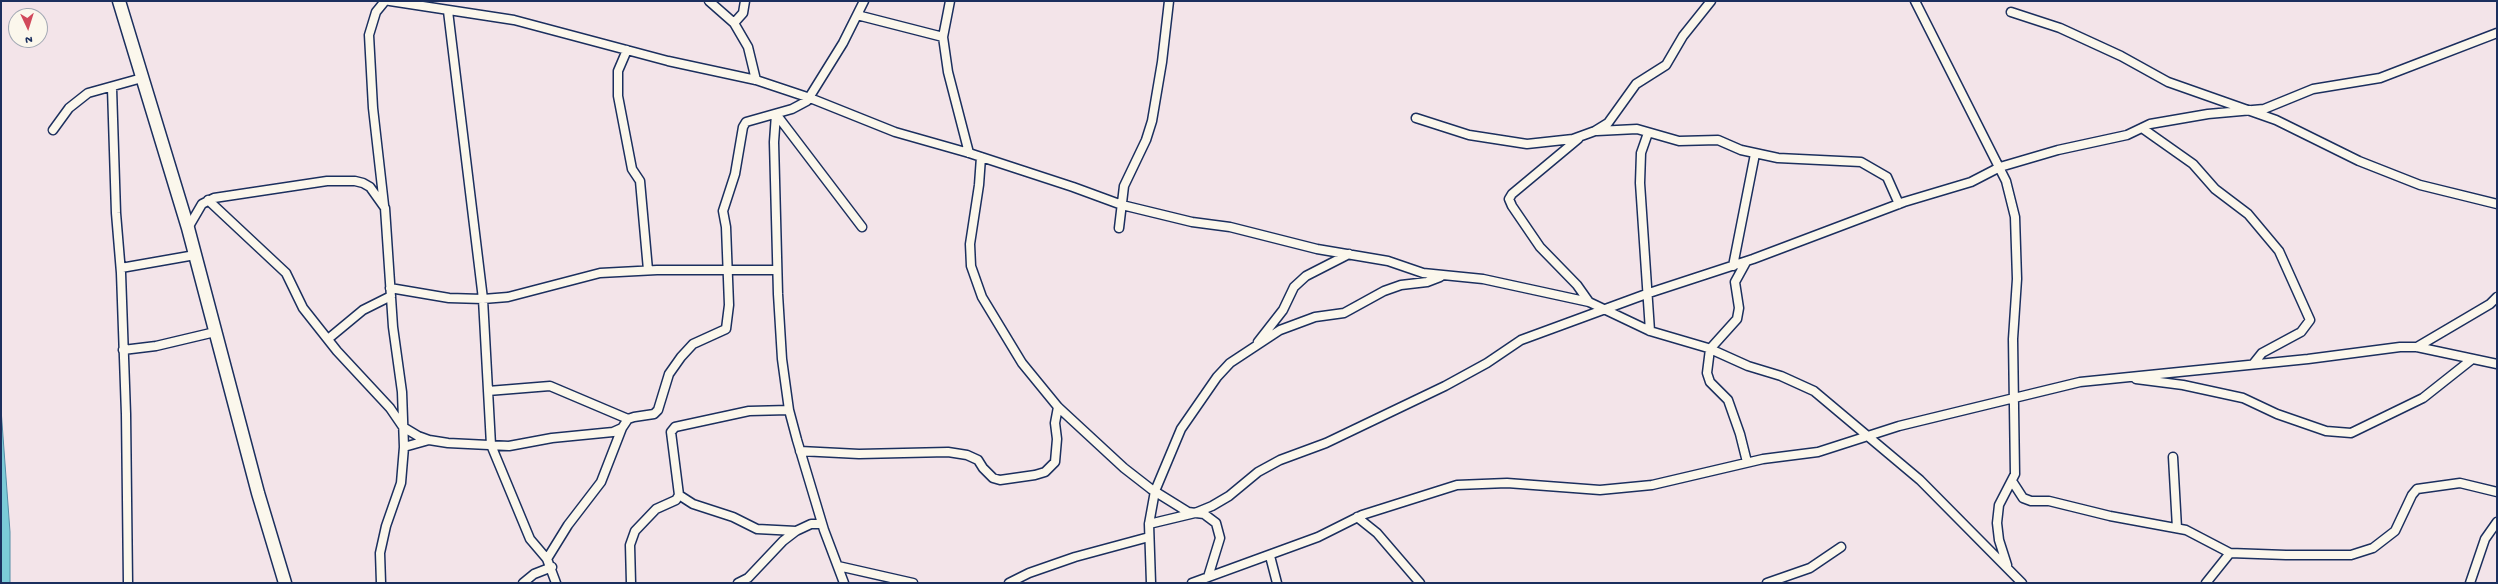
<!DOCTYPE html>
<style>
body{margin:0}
#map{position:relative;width:2498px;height:584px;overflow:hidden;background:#f3e4e9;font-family:"Gochi Hand",sans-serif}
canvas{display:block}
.frame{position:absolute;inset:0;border:2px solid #1b2f5e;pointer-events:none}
.north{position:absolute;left:8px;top:8px;width:40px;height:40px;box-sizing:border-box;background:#fbf7ec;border:1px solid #a1a7b3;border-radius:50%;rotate:176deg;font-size:11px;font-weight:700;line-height:16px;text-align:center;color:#1b2f5e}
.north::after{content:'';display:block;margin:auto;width:14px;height:18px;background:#d1495b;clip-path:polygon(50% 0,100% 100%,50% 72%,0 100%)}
</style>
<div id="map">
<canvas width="2498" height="584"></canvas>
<div class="frame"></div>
<div class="north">N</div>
</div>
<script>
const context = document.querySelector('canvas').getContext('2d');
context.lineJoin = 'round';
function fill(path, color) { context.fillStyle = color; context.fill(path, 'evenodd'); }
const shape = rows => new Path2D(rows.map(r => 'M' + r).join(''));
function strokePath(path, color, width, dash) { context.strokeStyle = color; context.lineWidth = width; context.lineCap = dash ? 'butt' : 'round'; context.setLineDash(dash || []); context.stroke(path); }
const water = shape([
 [1,409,10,532,10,583,1,583,1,409]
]);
fill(water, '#7bcbd8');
strokePath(water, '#558da7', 1);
const street = shape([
 [390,1,514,20,668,61,756,80,810,98,895,132,969,153,1073,187,1122,205,1192,222,1230,227,1317,249,1388,261,1423,273,1483,279,1589,302,1650,331,1708,348,1748,366,1781,376,1814,391,1920,480,2022,583],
 [709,1,734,23,748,47,756,80],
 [950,1,943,37,948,72,969,153],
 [1915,1,2006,181,2015,217,2017,279,2013,339,2015,474,1999,505,1997,523,1999,540,2007,565],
 [448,11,483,299,491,445,530,539,547,559,556,583],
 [2011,12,2060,28,2121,56,2168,82,2276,120,2359,161,2420,185,2497,204],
 [857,15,943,37],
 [734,23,743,13,745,1],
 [627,50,618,71,618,96,632,169,640,181,648,270],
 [112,88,116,213,121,273,126,414,128,583],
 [776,114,774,142,778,294,782,359,789,410,797,440,824,530,844,583],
 [776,114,862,227],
 [1416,118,1469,135,1527,144,1573,139,1595,131,1608,123,1636,84,1666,65,1683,36,1711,1],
 [2142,128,2193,164,2215,189,2248,214,2279,251,2310,320,2301,332,2262,353,2254,363],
 [53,130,69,108,88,93,142,78],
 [1597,131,1637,129,1679,141,1718,140,1741,150,1778,158,1861,162,1887,177,1899,204],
 [1648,133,1641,153,1640,183,1650,331],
 [1578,139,1512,194,1509,199,1512,206,1540,247,1577,285,1589,302],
 [981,157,979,185,970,244,971,266,982,297,1022,363,1058,407,1124,468,1151,489,1188,512,1204,514,1216,523,1220,538,1208,577],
 [208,200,286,273,303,308,337,351,390,408,403,427,418,436,429,440,448,443,509,446,552,438,613,432,622,428,628,419,634,417,654,414,658,410,669,374,681,357,693,344,726,329,729,305,726,227,723,211,735,174,743,127,746,122,792,109,807,101,843,43,864,1],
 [384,205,373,108,369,35,376,12,385,1],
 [188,228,202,204,214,198,327,181,355,181,363,183,370,187,385,208,393,327,402,392,404,447,401,483,386,526,380,553,381,583],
 [1119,228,1124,186,1146,140,1152,121,1162,62,1169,1],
 [1746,262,1735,282,1739,308,1737,319,1710,349,1707,373,1710,382,1728,400,1740,434,1747,462],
 [1733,266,1755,154],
 [121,268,195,255],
 [390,288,449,298,483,299,508,297,600,273,657,270,777,270],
 [328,339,363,310,391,296],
 [1258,342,1283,310,1294,287,1306,276,1349,254],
 [2417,347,2490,304,2497,297],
 [123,350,156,346,215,332],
 [2136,379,2183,385,2243,398,2277,414,2326,431,2351,433,2423,398,2471,360],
 [488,391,550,386,628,419],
 [404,447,429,440],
 [800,451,859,454,948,452,967,455,978,460,983,468,993,478,1000,480,1035,475,1045,472,1055,462,1057,439,1055,423,1058,407],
 [2173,457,2177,528],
 [2012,481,2023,498,2031,501,2049,501,2110,516,2186,530,2230,553,2286,555,2351,555,2373,548,2395,531,2412,495,2417,489,2460,483,2497,492],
 [679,495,693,504,733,517,757,529,796,531],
 [1357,517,1377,533,1420,583],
 [1149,524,1195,513,1212,506,1229,496,1258,472,1280,460,1326,443,1445,386,1487,363,1521,340,1649,293,1753,259,1904,202,1971,182,2000,167,2058,150,2127,135,2150,124,2208,114,2264,109,2313,89,2380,78,2497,33],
 [1270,556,1277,583],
 [547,559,568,525,601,482,622,428],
 [838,566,913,583],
 [523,583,534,574,552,567],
 [631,583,630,545,635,531,656,509,676,500,679,495,671,432,675,427,749,411,789,410],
 [738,583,748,578,783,541,796,531,811,524,822,524],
 [1009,583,1029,573,1075,557,1149,537],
 [1151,583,1149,524,1155,491,1181,429,1217,377,1230,363,1280,330,1315,317,1344,313,1384,291,1401,285,1427,282,1440,277],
 [1192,583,1318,537,1362,515,1457,485,1507,483,1600,490,1652,485,1763,459,1818,452,1899,426,2080,382,2308,359,2400,347,2417,347,2497,364],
 [1767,583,1810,568,1841,547],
 [2206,583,2230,553],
 [2470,583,2485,539,2497,522]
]);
const secondary = shape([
 [119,1,188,228,258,493,285,583]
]);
strokePath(street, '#1b2f5e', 11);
strokePath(secondary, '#1b2f5e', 15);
strokePath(street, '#fbf7ec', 8);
strokePath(secondary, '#fbf7ec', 12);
</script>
